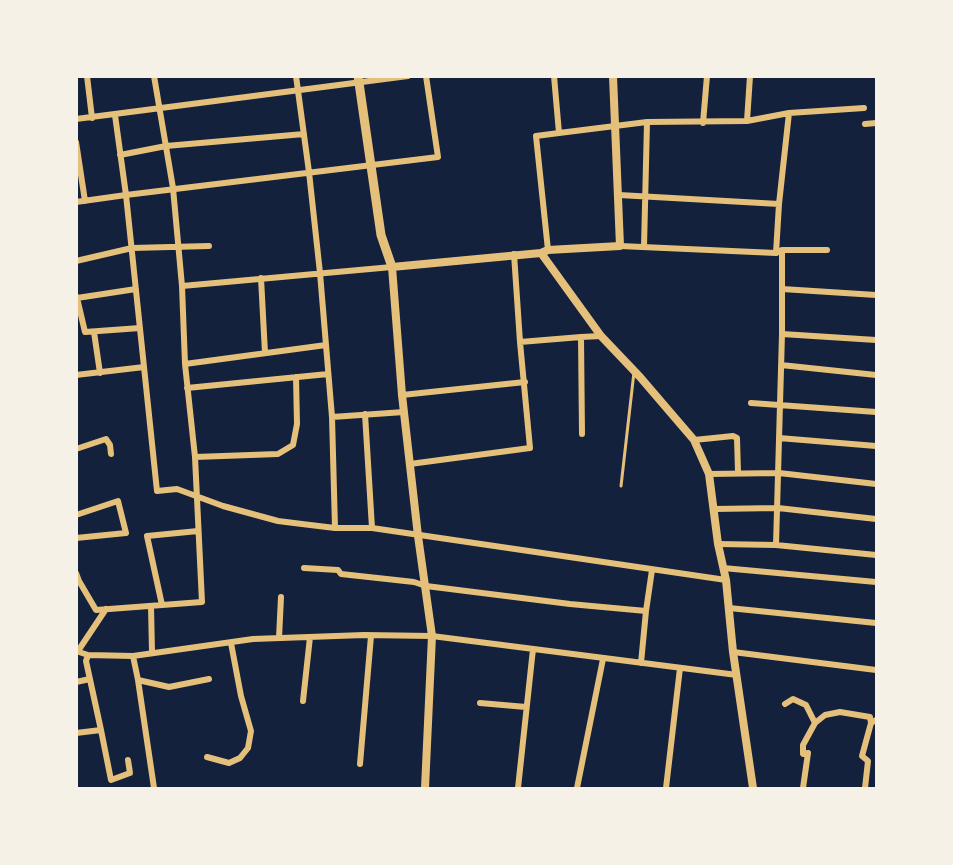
<!DOCTYPE html>
<style>
body{margin:0}
#map{position:relative;width:953px;height:865px;overflow:hidden;background:#14213d;font-family:Roboto,sans-serif}
canvas{display:block}
.frame{position:absolute;inset:0;border:78px solid #f6f1e7;pointer-events:none}
</style>
<div id="map">
<canvas width="953" height="865"></canvas>
<div class="frame"></div>
</div>
<script>
const context = document.querySelector('canvas').getContext('2d');
context.lineJoin = 'round';
const shape = rows => new Path2D(rows.map(r => 'M' + r).join(''));
function strokePath(path, color, width, dash) { context.strokeStyle = color; context.lineWidth = width; context.lineCap = dash ? 'butt' : 'round'; context.setLineDash(dash || []); context.stroke(path); }
strokePath(shape([
 [621,486,634,372]
]), '#e5c07b', 3);
strokePath(shape([
 [87,76,92,118],
 [296,76,309,172,320,273,332,417,335,528],
 [426,76,438,157,126,195,157,491,177,489,223,506,278,521,302,524,335,528,372,528,726,580],
 [554,76,559,133,647,122,747,121,789,113,864,108],
 [76,119,408,76],
 [747,121,750,76],
 [703,123,707,76],
 [865,124,876,123],
 [76,142,85,201],
 [120,155,166,146,304,134],
 [619,195,779,204],
 [76,202,126,195,115,115],
 [620,246,776,253,782,250,827,250],
 [644,247,647,122],
 [548,250,536,136,559,133],
 [776,253,779,204,789,113],
 [514,254,520,342,581,337],
 [76,261,132,248,209,246],
 [261,278,265,353],
 [182,286,392,267],
 [782,289,876,295],
 [76,296,77,298,136,289],
 [77,298,85,332,140,328],
 [94,332,100,373],
 [782,334,876,340],
 [185,364,326,345],
 [781,365,876,375],
 [76,375,144,367],
 [187,388,328,374],
 [402,395,525,382],
 [751,403,876,412],
 [365,414,372,528],
 [332,417,404,412],
 [582,434,581,337,601,336],
 [779,438,876,446],
 [694,440,733,436,737,438,738,472],
 [76,449,106,439,110,445,111,454],
 [195,457,278,454,293,445,297,424,296,377],
 [410,464,530,448,520,342],
 [709,474,779,473,876,484],
 [714,509,778,508,876,519],
 [76,515,118,501,126,533,76,538],
 [718,544,776,545,782,334,782,250],
 [776,545,876,555],
 [304,568,338,570,341,574,414,582,426,586,570,604,646,611],
 [723,568,876,582],
 [76,573,79,581,96,610,202,602,195,457,185,364,182,286,173,188,154,76],
 [162,605,147,536,198,531],
 [151,606,152,652],
 [729,608,876,623],
 [279,638,281,597],
 [76,651,88,655,133,656,253,639,364,635,432,636,737,675],
 [78,651,106,609],
 [733,652,876,670],
 [133,656,138,680,169,687,209,679],
 [641,663,646,611,652,570],
 [138,680,154,788],
 [76,682,90,679],
 [303,701,310,637],
 [480,703,526,707],
 [785,704,793,699,806,705,815,723],
 [101,730,111,780,130,773,128,760],
 [76,733,101,730,86,661,88,655],
 [207,757,229,763,240,758,248,748,251,731,241,696,231,643],
 [360,764,371,636],
 [518,788,533,649],
 [577,788,603,659],
 [666,788,680,668],
 [803,788,808,753,803,754,803,745,815,723,825,715,840,712,870,717,871,723],
 [865,788,868,761,862,756,871,723,876,720]
]), '#e5c07b', 6);
strokePath(shape([
 [541,253,548,250,620,246,613,76],
 [425,788,432,636,418,536,402,395,392,267,541,253,601,336,640,377,694,440,709,474,718,544,726,580,733,652,753,788]
]), '#e5c07b', 8);
strokePath(shape([
 [358,76,381,235,392,267]
]), '#e5c07b', 9);
</script>
